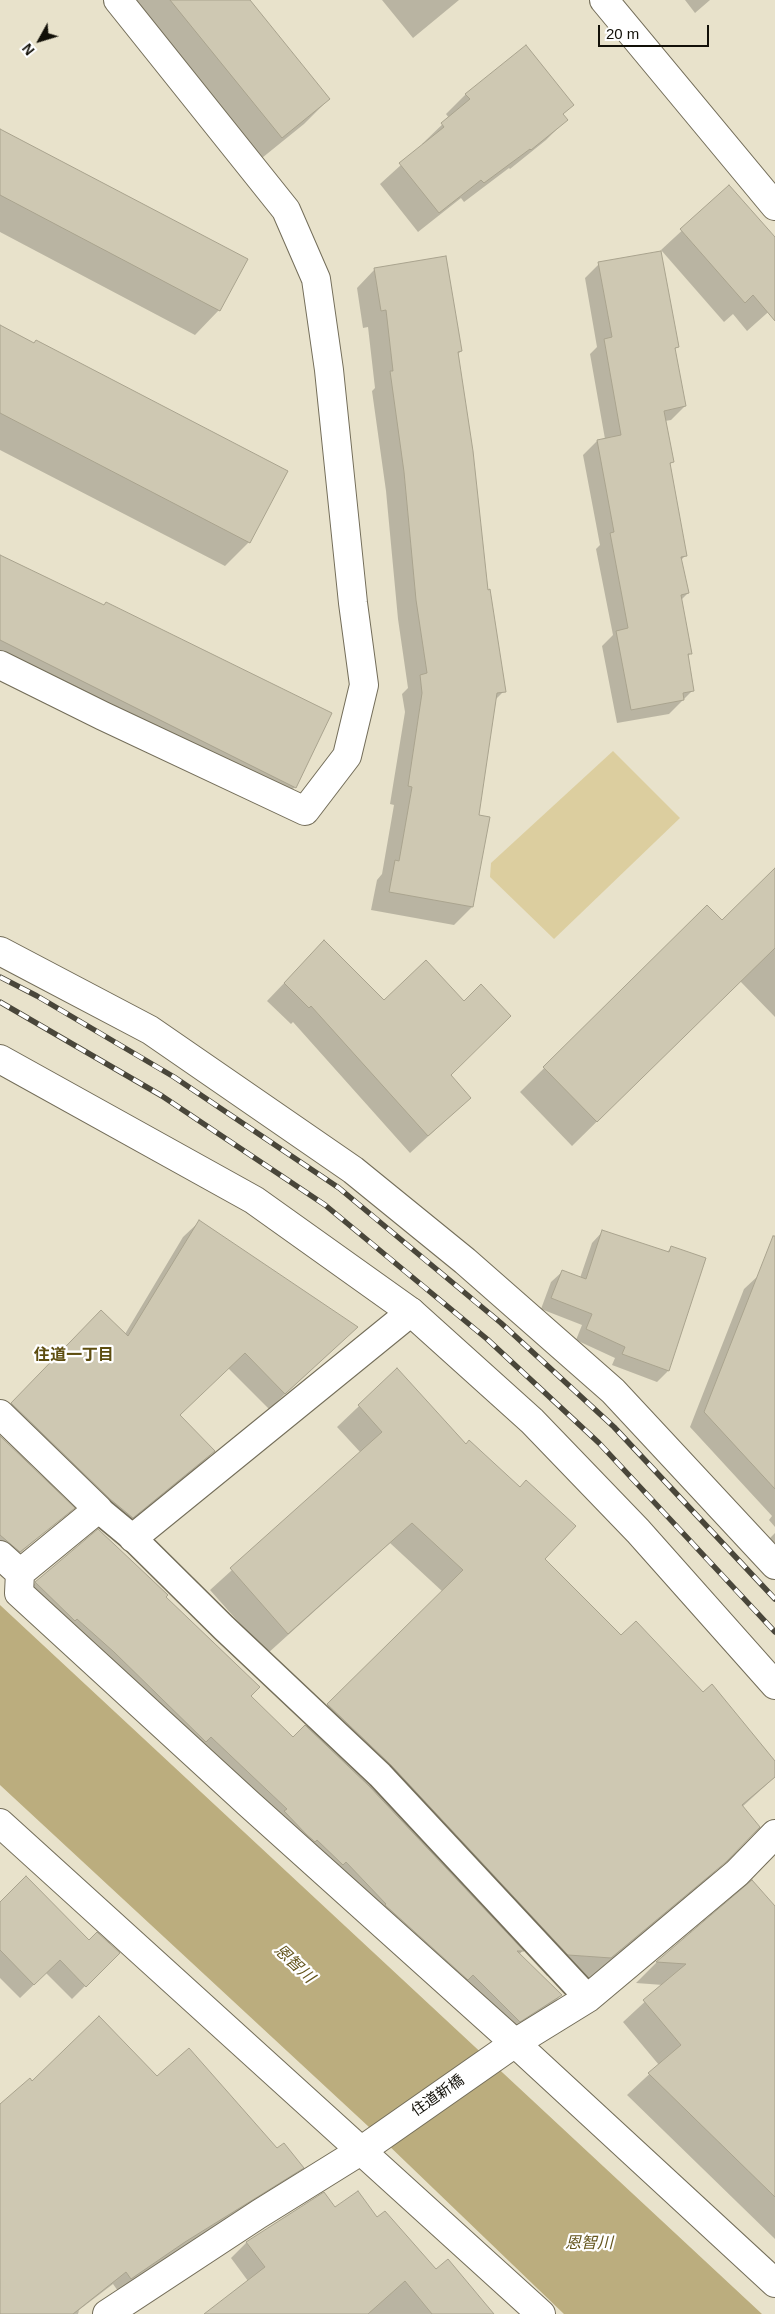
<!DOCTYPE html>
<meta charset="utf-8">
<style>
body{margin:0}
#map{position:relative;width:775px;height:2314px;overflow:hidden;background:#e8e2cb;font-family:Helvetica,sans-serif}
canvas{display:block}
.north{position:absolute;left:15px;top:15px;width:50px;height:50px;-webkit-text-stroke:4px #fff;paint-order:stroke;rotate:231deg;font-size:14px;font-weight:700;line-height:20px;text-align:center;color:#121008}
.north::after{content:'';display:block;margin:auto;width:18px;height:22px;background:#121008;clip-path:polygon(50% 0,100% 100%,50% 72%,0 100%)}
.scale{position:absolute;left:598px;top:25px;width:111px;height:22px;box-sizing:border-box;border:2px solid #121008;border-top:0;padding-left:6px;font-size:15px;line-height:18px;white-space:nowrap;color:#121008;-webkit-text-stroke:4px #fff;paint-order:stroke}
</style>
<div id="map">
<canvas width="775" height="2314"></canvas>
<div class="north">N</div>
<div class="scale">20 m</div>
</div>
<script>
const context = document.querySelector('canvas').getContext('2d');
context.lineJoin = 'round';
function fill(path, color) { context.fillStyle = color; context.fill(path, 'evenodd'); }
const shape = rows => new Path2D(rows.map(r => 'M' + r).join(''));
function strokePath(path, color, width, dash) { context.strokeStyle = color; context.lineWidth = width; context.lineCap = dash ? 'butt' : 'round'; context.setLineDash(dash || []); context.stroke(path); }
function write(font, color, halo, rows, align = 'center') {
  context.font = font + ' Helvetica,"Noto Sans JP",sans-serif'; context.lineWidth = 4.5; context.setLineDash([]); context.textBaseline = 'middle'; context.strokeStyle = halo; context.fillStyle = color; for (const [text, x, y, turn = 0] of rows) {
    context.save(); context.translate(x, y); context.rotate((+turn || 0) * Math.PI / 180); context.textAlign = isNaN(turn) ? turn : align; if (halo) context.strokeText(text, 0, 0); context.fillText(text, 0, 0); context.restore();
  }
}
fill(shape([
 [613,751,680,818,554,939,490,877,491,863]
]), '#dcce9f');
fill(shape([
 [0,1605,762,2314,564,2314,383,2140,0,1785]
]), '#bbad7e');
fill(shape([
 [126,0,248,0,329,99,304,124,257,162],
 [382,0,459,0,413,38],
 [685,0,710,0,695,13],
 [466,94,572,105,562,115,566,120,546,140,510,169,509,168,464,202,461,198,418,232,380,184,423,145,422,144,449,118,446,114],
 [0,130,219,310,195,335,0,232],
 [729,187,775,239,775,306,747,331,733,314,724,322,661,250],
 [599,264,677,347,674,350,685,406,671,420,665,421,672,462,669,465,685,556,681,560,688,593,681,600,691,653,687,657,693,690,669,714,617,723,602,646,613,635,596,549,600,545,583,455,597,441,605,439,590,354,597,347,585,278],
 [375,269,461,351,458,354,487,591,504,691,495,700,477,816,472,907,454,925,371,910,377,880,382,874,394,805,390,804,405,712,402,694,408,688,398,619,386,491,372,391,375,388,368,327,363,328,357,288],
 [0,326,249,542,225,566,0,450],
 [0,557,295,787,273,808,0,672],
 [775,870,775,1017,740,981,572,1146,520,1092,707,907,722,922],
 [307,959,384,1002,470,1098,410,1153,293,1022,291,1024,267,1001],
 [199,1222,340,1343,269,1409,228,1368,179,1416,214,1451,198,1467,116,1533,0,1416,86,1327,125,1334,183,1237],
 [603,1231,667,1252,671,1248,705,1259,668,1371,657,1382,612,1365,615,1358,576,1340,582,1325,541,1309,551,1282,563,1271,580,1278,592,1243],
 [759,1275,775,1281,775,1527,769,1520,772,1516,690,1427,744,1289],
 [397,1370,544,1559,621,1637,703,1693,775,1763,775,1777,742,1807,725,1861,704,1883,589,1979,547,1976,523,1950,519,1955,561,1995,548,2009,506,2034,23,1595,36,1582,165,1597,249,1696,293,1739,443,1592,390,1543,267,1654,210,1590,361,1453,337,1427],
 [0,1436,73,1508,6,1565,0,1559],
 [775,1533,775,1548,768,1540],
 [752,1881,775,1908,775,2239,627,2095,659,2065,623,2022,663,1985,636,1983,656,1963],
 [0,1903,89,1941,118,1953,72,1999,46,1973,20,1998,0,1978],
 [157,2078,277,2150,302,2168,289,2180,171,2255,118,2291,113,2284,79,2310,78,2314,0,2314,0,2105,32,2083],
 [323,2194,335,2208,377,2219,436,2271,492,2314,206,2314,248,2281,231,2258,246,2243]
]), '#0003');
const building = shape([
 [170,0,250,0,330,99,282,138,170,0],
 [526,45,574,105,563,114,568,120,531,150,530,149,484,183,481,180,439,213,399,163,444,127,441,123,470,99,465,94,526,45],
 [0,129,248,259,220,311,0,195,0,129],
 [729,185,775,237,775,321,753,295,745,303,680,229,729,185],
 [661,251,679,347,675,348,686,406,664,411,674,462,670,463,687,556,681,557,689,593,681,595,692,654,688,654,694,691,683,693,684,700,631,710,616,631,628,628,610,533,614,532,597,440,621,435,604,339,612,337,598,262,661,251],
 [446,256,462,351,458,352,473,451,488,590,490,589,506,692,497,693,479,815,490,817,473,907,389,892,395,860,399,861,412,787,408,786,422,693,420,675,427,673,416,600,404,472,390,371,393,371,386,310,381,311,374,268,446,256],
 [0,325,34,343,36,340,288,471,250,543,0,413,0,325],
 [0,555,104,605,106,602,332,713,296,788,0,640,0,555],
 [775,868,775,948,597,1122,543,1067,707,905,722,920,775,868],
 [324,940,384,1000,426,960,464,1001,481,984,511,1016,451,1075,471,1098,428,1136,311,1006,309,1008,284,983,324,940],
 [199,1220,358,1327,285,1394,245,1353,180,1415,215,1451,133,1518,110,1499,11,1403,101,1310,128,1336,199,1220],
 [602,1230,669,1252,671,1246,706,1258,669,1371,622,1354,625,1347,586,1329,592,1314,551,1298,562,1270,586,1279,602,1230],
 [773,1236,775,1236,775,1489,704,1412,773,1236],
 [397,1368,466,1444,469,1440,520,1487,526,1480,576,1526,545,1559,621,1635,636,1621,703,1692,712,1684,775,1761,775,1777,742,1805,760,1827,726,1862,611,1958,568,1955,391,1765,327,1704,463,1570,412,1523,288,1634,230,1568,382,1432,358,1405,397,1368],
 [0,1436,75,1508,20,1552,0,1535,0,1436],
 [98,1529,168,1595,166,1597,260,1687,251,1696,293,1737,305,1725,369,1786,524,1951,517,1951,562,1995,520,2022,473,1975,468,1980,385,1905,386,1904,346,1862,343,1865,317,1840,315,1842,306,1834,284,1811,287,1809,211,1737,206,1742,114,1652,77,1619,75,1621,35,1582,98,1529],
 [26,1876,89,1940,97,1932,120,1953,86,1987,60,1960,34,1985,0,1950,0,1902,26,1876],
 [752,1880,775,1906,775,2197,648,2073,681,2045,643,2000,686,1964,656,1962,752,1880],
 [99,2016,157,2076,189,2048,277,2148,284,2143,304,2168,185,2242,131,2279,126,2272,73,2314,0,2314,0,2104,30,2078,32,2081,99,2016],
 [358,2191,377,2217,385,2211,436,2269,448,2259,494,2314,432,2314,405,2281,368,2314,204,2314,265,2267,246,2242,324,2192,335,2207,358,2191]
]);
fill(building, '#cec8b2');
strokePath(building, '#a9a38e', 1);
const pedestrian = shape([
 [98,1509,133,1538,224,1628,380,1775,588,1998]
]);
const minor = shape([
 [0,665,103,716,305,811,347,756,364,685,353,603,329,370,316,279,286,210,118,0],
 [0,1414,98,1509,20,1573],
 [133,1538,411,1312],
 [0,1555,20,1573,19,1593,248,1803,515,2043],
 [0,1823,541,2314]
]);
const tertiary = shape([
 [604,0,775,206],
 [0,951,150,1030,353,1170,465,1261,613,1391,775,1565],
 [0,1059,254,1200,411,1312,532,1421,638,1531,775,1685],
 [515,2043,775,2283],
 [107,2314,259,2214,362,2150,515,2043,588,1998,737,1873,775,1834]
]);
strokePath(pedestrian, '#736d59', 29);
strokePath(minor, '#736d59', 30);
strokePath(tertiary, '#736d59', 30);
strokePath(pedestrian, '#fff', 26);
strokePath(minor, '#fff', 28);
strokePath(tertiary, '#fff', 28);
const rail = shape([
 [0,977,37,996,174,1077,339,1188,501,1323,614,1427,775,1599],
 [0,1002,162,1096,325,1205,487,1339,599,1443,775,1632]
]);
strokePath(rail, '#49463a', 5.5);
strokePath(rail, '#fff', 4, [11]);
write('15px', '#121008', '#fff', [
 ["住道新橋",438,2096,-35]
]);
write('bold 16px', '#5d4d0f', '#fff', [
 ["住道一丁目",74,1356]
]);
write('italic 16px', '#64551d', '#fff', [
 ["恩智川",294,1964,43],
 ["恩智川",589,2244]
]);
</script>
